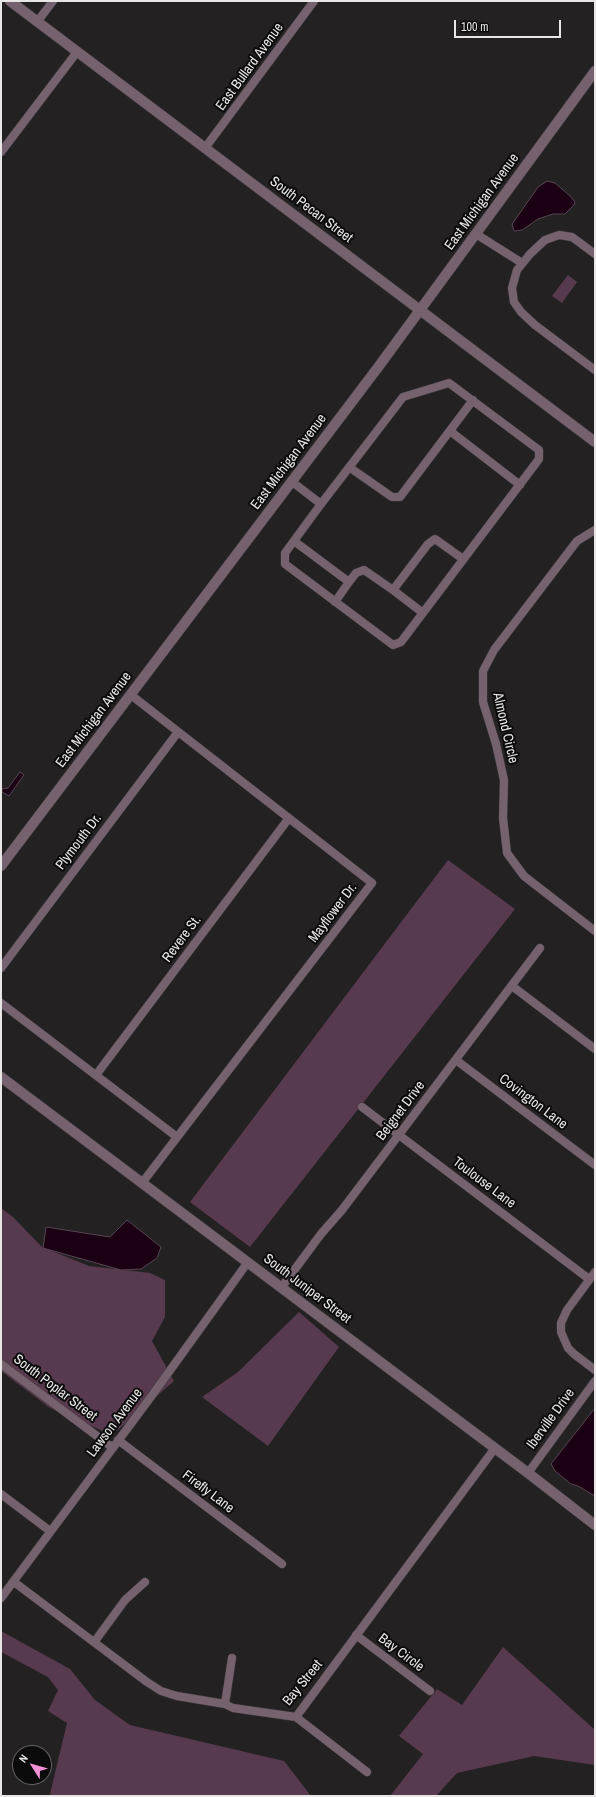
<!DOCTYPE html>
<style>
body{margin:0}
#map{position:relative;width:596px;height:1797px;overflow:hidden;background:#242123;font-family:"Archivo Narrow",sans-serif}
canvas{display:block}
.frame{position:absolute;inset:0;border:2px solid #e8e6e7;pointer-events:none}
.north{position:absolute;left:12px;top:1745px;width:40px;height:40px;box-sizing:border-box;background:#0c0b0c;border:1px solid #646364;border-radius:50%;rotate:307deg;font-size:11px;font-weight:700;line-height:16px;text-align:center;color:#e8e6e7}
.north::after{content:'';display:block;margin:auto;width:14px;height:18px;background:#f391d6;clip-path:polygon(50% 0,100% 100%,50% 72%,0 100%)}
.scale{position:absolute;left:454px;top:20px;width:107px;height:18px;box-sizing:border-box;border:2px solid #e8e6e7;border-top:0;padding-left:5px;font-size:12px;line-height:14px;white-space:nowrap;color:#e8e6e7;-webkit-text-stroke:3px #0c0b0c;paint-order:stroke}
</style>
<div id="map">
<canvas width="596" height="1797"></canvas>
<div class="frame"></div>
<div class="north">N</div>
<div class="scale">100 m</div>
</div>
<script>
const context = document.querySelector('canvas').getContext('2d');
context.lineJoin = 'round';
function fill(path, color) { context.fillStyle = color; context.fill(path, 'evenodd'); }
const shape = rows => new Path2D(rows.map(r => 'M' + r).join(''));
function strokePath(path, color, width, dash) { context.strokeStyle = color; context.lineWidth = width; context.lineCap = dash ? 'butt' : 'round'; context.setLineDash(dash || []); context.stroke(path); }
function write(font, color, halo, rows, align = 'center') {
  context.font = font + ' "Archivo Narrow",sans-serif'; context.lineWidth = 4; context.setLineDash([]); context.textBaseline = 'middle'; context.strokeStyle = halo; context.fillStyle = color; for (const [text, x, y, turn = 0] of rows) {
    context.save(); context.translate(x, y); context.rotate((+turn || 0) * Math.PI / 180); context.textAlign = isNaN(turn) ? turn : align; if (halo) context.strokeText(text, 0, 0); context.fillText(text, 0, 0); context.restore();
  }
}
fill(shape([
 [568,275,577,282,562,303,552,296],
 [448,860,515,909,250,1247,190,1202],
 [1,1208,13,1217,42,1247,89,1266,150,1273,165,1280,165,1317,152,1341,174,1381,112,1435,50,1408,1,1371],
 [299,1312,339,1347,268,1446,202,1397,238,1372],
 [1,1631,70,1669,95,1700,130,1725,284,1761,311,1796,51,1796,50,1794,67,1723,48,1711,58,1690,48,1677,1,1652],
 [503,1647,595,1730,595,1765,534,1756,457,1773,436,1796,390,1796,423,1754,399,1736,437,1689,462,1705]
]), '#583a4e');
const water = shape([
 [547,181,555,183,570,196,575,202,574,205,565,214,553,214,538,219,522,230,514,231,512,224,515,220,538,187,547,181],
 [20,772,24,775,9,796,2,792,2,789,8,788,20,772],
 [127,1220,161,1247,157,1258,141,1269,121,1270,43,1248,46,1227,110,1237,127,1220],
 [595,1408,595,1496,578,1486,571,1484,555,1471,551,1464,595,1408]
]);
fill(water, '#1b0013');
strokePath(water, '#584553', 1);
const minor = shape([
 [37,22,53,1],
 [205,148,314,1],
 [1,152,77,52],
 [476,234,522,263],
 [595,254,572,237,559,235,545,240,530,254,517,270,512,288,514,302,521,312,535,325,595,370],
 [450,431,520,485],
 [349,467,392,497,400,497,473,400],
 [291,481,321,504,403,397,449,383,539,450,539,459,401,642,393,645,285,564,285,553,321,504],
 [595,530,577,541,494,650,483,671,483,702,496,744,504,780,503,818,507,853,524,876,595,931],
 [294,541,349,582,335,602],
 [349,582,356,573,364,570,393,590,428,544,435,539,463,559],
 [393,590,423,613],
 [131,695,372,883,142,1183],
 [1,968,178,732],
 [512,986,595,1049],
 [1,1003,177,1137],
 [456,1060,595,1165],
 [96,1075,289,818],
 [362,1107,589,1279],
 [595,1272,567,1310,561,1323,561,1332,568,1348,574,1354,595,1370],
 [281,1288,321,1234,342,1210,540,948],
 [1,1364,113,1448],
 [118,1440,282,1564],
 [528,1473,595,1381],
 [1,1494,50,1531],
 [14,1582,147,1682,161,1691,177,1696,225,1704,233,1708,296,1717,495,1448],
 [1,1598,153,1394,248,1262],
 [356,1635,430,1691],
 [95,1641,125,1600,145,1582],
 [225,1704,232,1658],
 [296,1717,367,1772]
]);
const tertiary = shape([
 [10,1,595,442],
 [1,866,379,366,595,71],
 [1,1077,528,1473,595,1525]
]);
strokePath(minor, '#3f3d3e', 9);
strokePath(tertiary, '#3f3d3e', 11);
strokePath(minor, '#76616f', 8);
strokePath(tertiary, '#76616f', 10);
write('14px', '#e8e6e7', '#0c0b0c', [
 ["East Bullard Avenue",250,67,-54],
 ["East Michigan Avenue",482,202,-54],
 ["South Pecan Street",311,210,37],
 ["East Michigan Avenue",289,462,-53],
 ["East Michigan Avenue",94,720,-53],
 ["Almond Circle",505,728,77],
 ["Plymouth Dr.",79,842,-53],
 ["Mayflower Dr.",333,913,-53],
 ["Revere St.",182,939,-53],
 ["Covington Lane",533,1102,37],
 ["Beignet Drive",401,1111,-53],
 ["Toulouse Lane",484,1183,37],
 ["South Juniper Street",307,1289,37],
 ["South Poplar Street",55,1388,37],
 ["Iberville Drive",551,1419,-54],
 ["Lawson Avenue",115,1423,-53],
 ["Firefly Lane",208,1492,37],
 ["Bay Circle",401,1653,37],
 ["Bay Street",303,1683,-51]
]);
</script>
